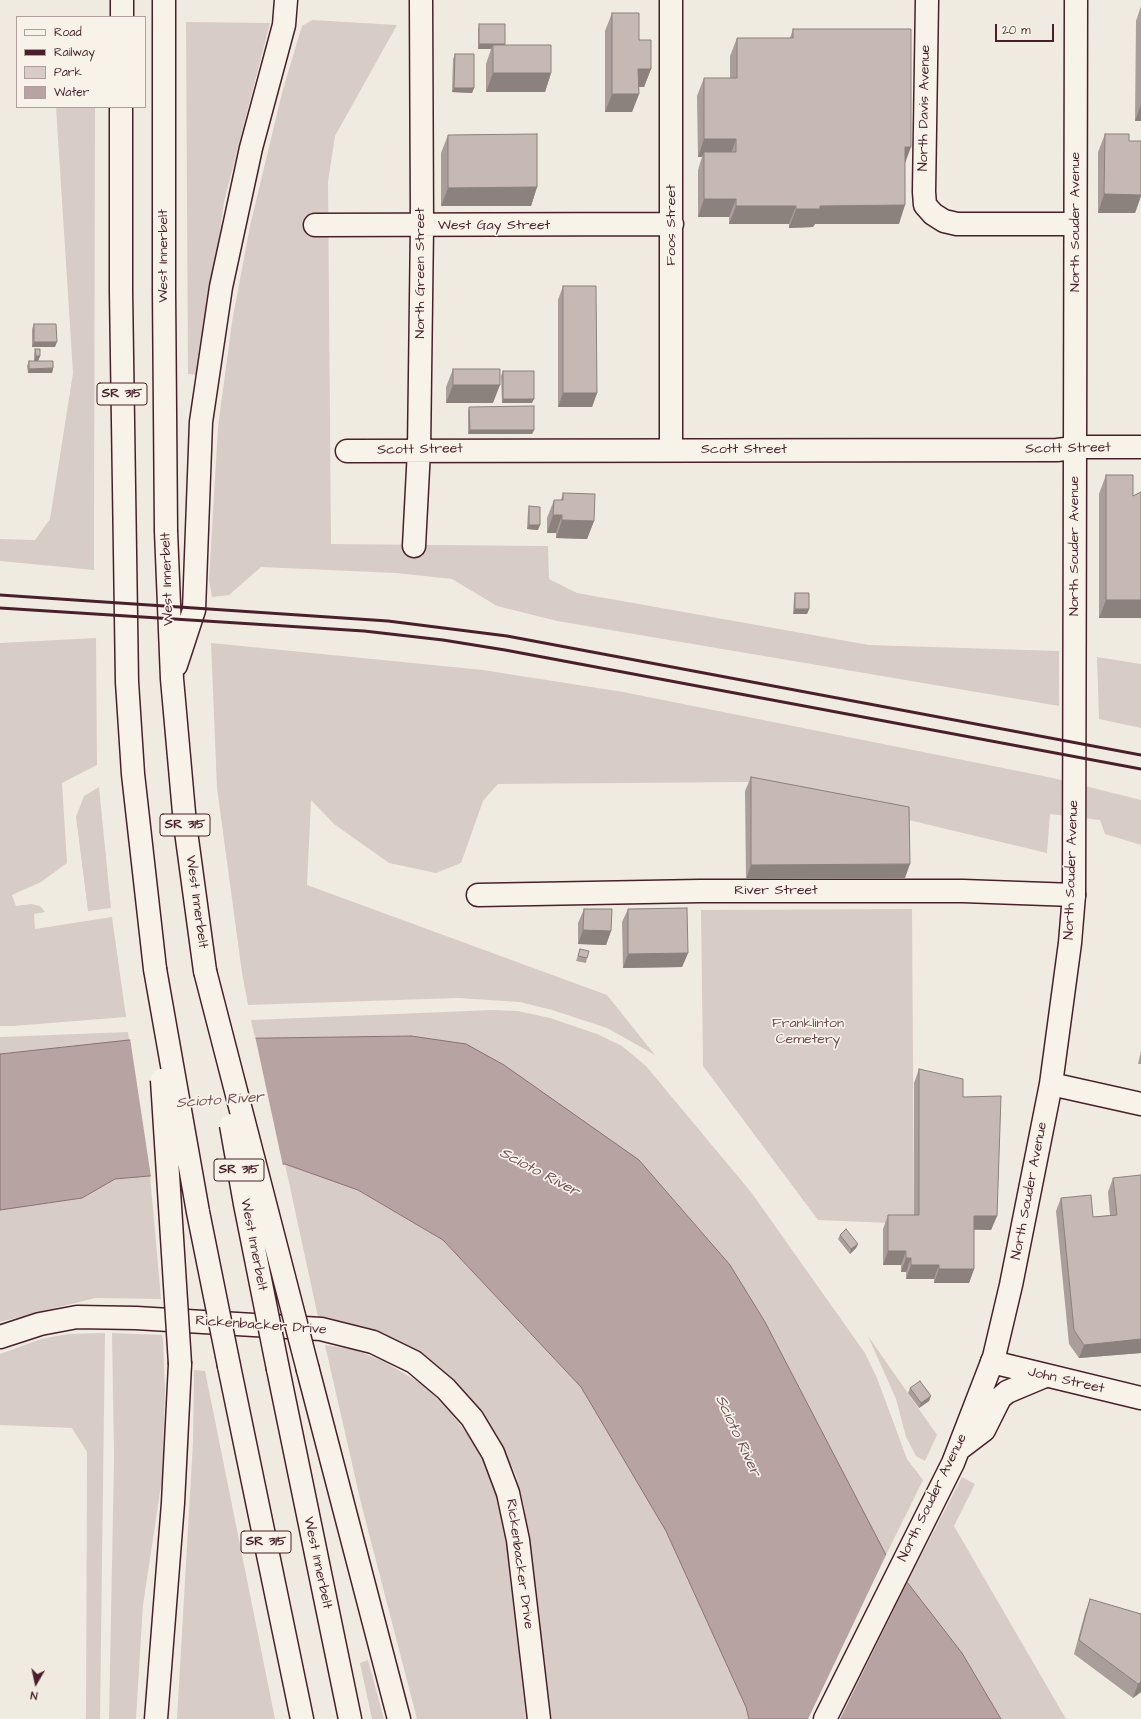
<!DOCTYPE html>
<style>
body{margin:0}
#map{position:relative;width:1141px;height:1719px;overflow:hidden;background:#f0ebe0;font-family:"Architects Daughter",sans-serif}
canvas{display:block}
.legend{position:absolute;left:16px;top:16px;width:130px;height:92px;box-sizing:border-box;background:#f7f3e8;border:1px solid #b29e9c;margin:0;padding:5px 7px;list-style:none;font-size:12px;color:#4a1f2b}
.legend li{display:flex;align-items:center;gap:8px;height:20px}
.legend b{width:20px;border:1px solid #b29e9c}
.north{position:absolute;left:16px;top:1663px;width:40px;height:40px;-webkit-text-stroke:3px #f7f3e8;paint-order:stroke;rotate:189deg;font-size:11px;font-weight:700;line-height:16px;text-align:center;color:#4a1f2b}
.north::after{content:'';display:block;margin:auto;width:14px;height:18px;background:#4a1f2b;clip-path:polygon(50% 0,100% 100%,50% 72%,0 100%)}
.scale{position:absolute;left:995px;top:24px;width:59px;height:18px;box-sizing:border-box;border:2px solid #4a1f2b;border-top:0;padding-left:5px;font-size:12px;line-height:14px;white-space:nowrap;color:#4a1f2b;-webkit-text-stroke:3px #f7f3e8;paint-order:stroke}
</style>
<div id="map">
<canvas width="1141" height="1719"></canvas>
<ul class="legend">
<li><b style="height:5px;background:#f7f3e8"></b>Road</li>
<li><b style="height:5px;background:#4a1f2b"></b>Railway</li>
<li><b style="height:11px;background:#d8cdc6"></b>Park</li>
<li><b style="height:11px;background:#b7a4a2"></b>Water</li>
</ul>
<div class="north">N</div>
<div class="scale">20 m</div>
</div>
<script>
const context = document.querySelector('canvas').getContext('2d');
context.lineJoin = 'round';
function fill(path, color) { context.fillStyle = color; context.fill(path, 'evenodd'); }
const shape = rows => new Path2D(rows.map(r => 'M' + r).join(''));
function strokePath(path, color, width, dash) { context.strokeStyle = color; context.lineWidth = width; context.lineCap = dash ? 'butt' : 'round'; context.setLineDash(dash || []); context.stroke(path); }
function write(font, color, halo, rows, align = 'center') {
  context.font = font + ' "Architects Daughter",sans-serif'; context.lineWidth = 3.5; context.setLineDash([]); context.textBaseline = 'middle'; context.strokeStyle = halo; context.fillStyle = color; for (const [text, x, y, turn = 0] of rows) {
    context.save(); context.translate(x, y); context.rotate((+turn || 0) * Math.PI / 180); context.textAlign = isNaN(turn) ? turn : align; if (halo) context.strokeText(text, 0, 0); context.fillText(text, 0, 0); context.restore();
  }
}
fill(shape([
 [312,20,397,25,335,136,328,182,331,544,548,546,549,579,577,593,869,645,1059,651,1059,706,557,621,497,606,452,579,396,573,261,567,229,595,212,597,209,580,218,427,232,322,250,226,283,89,302,26],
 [186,22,270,23,224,202,200,375,188,374],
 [56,107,95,107,94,570,0,561,0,539,35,540,50,519,73,373],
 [96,638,97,765,62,783,67,863,41,882,12,895,16,906,31,904,40,906,45,912,34,914,35,929,112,917,126,1017,13,1026,0,1026,0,643],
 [211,643,483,670,623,692,1053,778,1141,800,1141,845,1105,834,1100,820,1050,814,1047,853,749,782,498,784,483,801,461,863,436,873,389,863,334,824,311,800,307,885,607,995,655,1055,607,1028,552,1010,520,1002,458,998,248,1005,242,973,217,788],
 [1097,657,1141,664,1141,728,1099,719],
 [99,787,111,908,88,911,76,817,84,796],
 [912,909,914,1224,818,1220,703,1066,701,910],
 [492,1010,518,1011,550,1018,597,1034,622,1046,646,1066,751,1192,865,1353,877,1378,907,1459,923,1480,886,1555,765,1322,730,1265,639,1160,411,1036,255,1038,251,1020],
 [128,1032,129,1040,0,1054,0,1037],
 [285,1164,358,1190,443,1240,581,1387,666,1531,746,1707,749,1719,552,1719,524,1506,516,1475,499,1440,482,1412,460,1386,428,1359,403,1345,369,1330,344,1322,318,1317],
 [150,1175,161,1299,95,1298,0,1322,0,1210,82,1198,115,1179],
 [105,1333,100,1719,86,1719,87,1452,72,1428,0,1425,0,1354,41,1339,68,1334],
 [112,1333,162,1335,163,1341,165,1391,162,1479,143,1605,136,1719,109,1719,114,1459],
 [868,1336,937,1435,925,1461,916,1456,906,1437,896,1399],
 [325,1345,356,1350,385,1362,425,1386,451,1413,471,1439,487,1468,497,1494,504,1525,526,1719,417,1719,361,1503],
 [194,1370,205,1371,275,1719,177,1719,193,1442],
 [962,1477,975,1484,954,1526,1066,1719,1001,1719,962,1653,907,1583],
 [368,1660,384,1719,372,1719,360,1663]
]), '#d8cdc6');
const water = shape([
 [411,1036,466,1044,504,1065,639,1160,730,1265,765,1322,886,1555,962,1653,1001,1719,749,1719,746,1707,666,1531,581,1387,443,1240,358,1190,285,1164,115,1179,82,1198,0,1210,0,1054,129,1040,411,1036]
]);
fill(water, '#b7a4a2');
strokePath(water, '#8b6f72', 1);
fill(shape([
 [255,1036,283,1166,151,1177,130,1038],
 [887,1553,908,1581,840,1719,808,1719]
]), '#f0ebe0');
const minor = shape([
 [671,0,671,450],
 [927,0,924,192,925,205,933,214,944,221,957,224,1075,224],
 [315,225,672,224],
 [347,451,1057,450,1082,447,1141,447],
 [414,546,419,450,422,226,421,0],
 [478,895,700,891,963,891,1074,895],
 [0,1337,40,1324,77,1317,136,1318,321,1329,373,1342,414,1362,446,1389,472,1418,493,1453,508,1493,518,1540,539,1719],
 [992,1362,1141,1398]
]);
const major = shape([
 [1051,1084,1141,1104],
 [959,1449,984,1430,1000,1398,1007,1392,1045,1376],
 [825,1719,953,1463,994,1357,1011,1285,1051,1084,1070,943,1074,895,1076,0]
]);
const highway = shape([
 [164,0,164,291,166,531,172,679,185,824,205,971],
 [122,17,122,0],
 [121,107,121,291,127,682,133,774,155,969],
 [176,665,194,610,201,422,221,287,251,148,284,25,286,0],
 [229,1366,302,1719],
 [278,1369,350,1719],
 [308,1370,399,1719],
 [156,1719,173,1503,180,1364]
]);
strokePath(minor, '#4a1f2b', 25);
strokePath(major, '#4a1f2b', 25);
strokePath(highway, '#4a1f2b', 25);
strokePath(minor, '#f7f3e8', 22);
strokePath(major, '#f7f3e8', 22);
strokePath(highway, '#f7f3e8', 22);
strokePath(shape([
 [0,595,388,621,507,636,1141,755],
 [0,608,364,631,443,640,505,650,1141,769]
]), '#4a1f2b', 3);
const highwayBridge = shape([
 [155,969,198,1212,229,1366],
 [205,971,308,1370],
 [162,1080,180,1364],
 [231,1125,245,1204,278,1369]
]);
strokePath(highwayBridge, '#4a1f2b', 25, []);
strokePath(highwayBridge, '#f7f3e8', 22);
fill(shape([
 [1141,6,1141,121,1135,121,1136,21],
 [612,13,639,40,651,69,644,87,639,87,639,94,632,112,605,112,605,31],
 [479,24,505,45,551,73,545,92,486,92,486,64,491,49,478,49,478,29],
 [793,29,905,164,899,224,815,224,813,227,789,228,789,224,729,224,729,217,698,217,698,170,702,157,698,157,697,96,704,78,730,78,730,56,737,38,790,38],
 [455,54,474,88,472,93,452,92,453,59],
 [1105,134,1129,141,1141,141,1141,196,1135,213,1098,213,1098,152],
 [448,135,537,187,531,206,441,206,441,153],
 [563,286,597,393,592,407,558,407,558,300],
 [34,324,55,347,32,347,32,329],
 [35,349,40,356,38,361,34,361,34,354],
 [29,361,53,368,52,373,28,373,27,366],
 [453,369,493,403,446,403,446,387],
 [503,371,532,403,502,403,501,376],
 [469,407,534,430,532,434,468,434,468,411],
 [1106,475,1133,496,1141,492,1141,618,1099,618,1099,494],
 [563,493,594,521,587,539,556,538,556,533,547,533,547,518,554,500,561,500],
 [529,506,538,530,527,529,528,511],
 [795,593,809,609,807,614,793,614,794,598],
 [751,777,905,878,746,879,745,791],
 [584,909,611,931,606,945,578,944,578,923],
 [628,909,688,953,682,967,623,968,622,922],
 [580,949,587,958,586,963,576,961],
 [1141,1051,1141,1064,1138,1064],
 [919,1069,963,1097,997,1216,991,1230,974,1230,974,1269,969,1283,934,1283,934,1279,906,1279,906,1272,901,1272,901,1265,883,1265,883,1229,888,1215,914,1215,914,1083],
 [1113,1178,1141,1353,1079,1358,1069,1344,1056,1211,1061,1198,1093,1217,1110,1215,1108,1192],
 [840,1235,858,1244,856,1248,850,1254,838,1239],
 [910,1388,931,1396,929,1401,919,1408,908,1393],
 [1090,1599,1141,1614,1141,1692,1133,1698,1074,1654,1085,1613]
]), '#aa9e9a');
fill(shape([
 [479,44,505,44,503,49,493,45,491,49,478,49],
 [638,69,651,69,644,87,632,87],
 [493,73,551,73,545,92,486,92],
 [454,88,474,88,472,93,452,92],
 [612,94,639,94,632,112,605,112],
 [1141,104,1141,121,1135,121],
 [704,139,736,139,730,157,704,152,702,157,698,157],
 [905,147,911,147,904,166],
 [537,187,531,206,441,206,448,188],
 [1104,194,1141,195,1141,196,1135,213,1098,213],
 [704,199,736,199,729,217,698,217],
 [905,205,899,224,815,224,813,227,789,228,796,209,820,206],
 [736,206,796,206,789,224,729,224],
 [34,342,57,342,55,347,32,347],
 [36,356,40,356,38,361,34,361],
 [53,368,52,373,28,373,29,369],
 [453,385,500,385,493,403,446,403],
 [563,393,597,393,592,407,558,407],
 [503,399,534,399,532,403,502,403],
 [470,430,534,430,532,434,468,434],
 [553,515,562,515,556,533,547,533],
 [562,520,594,521,587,539,556,538],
 [529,525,540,525,538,530,527,529],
 [1106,600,1141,600,1141,618,1099,618],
 [795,609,809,609,807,614,793,614],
 [910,864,905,878,746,879,751,865],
 [583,930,611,931,606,945,578,944],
 [688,953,682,967,623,968,628,954],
 [974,1216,997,1216,991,1230,969,1229],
 [858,1244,856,1248,850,1254,851,1249],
 [888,1251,906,1251,901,1265,883,1265],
 [906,1258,911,1258,906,1272,901,1272],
 [911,1265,939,1265,934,1279,906,1279],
 [939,1269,974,1269,969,1283,934,1283],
 [1141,1339,1141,1353,1079,1358,1084,1345],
 [931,1396,929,1401,919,1408,921,1403],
 [1141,1682,1141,1692,1133,1698,1138,1684]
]), '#8b817d');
const building = shape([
 [612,13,639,13,639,40,651,40,651,69,638,69,639,94,612,94,612,13],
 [479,24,505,24,505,44,479,44,479,24],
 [793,29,911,29,911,147,905,147,905,205,820,206,820,209,796,209,796,206,736,206,736,199,704,199,704,152,736,152,736,139,704,139,704,78,737,78,737,38,793,38,793,29],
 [493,45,551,45,551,73,493,73,493,45],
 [455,54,474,54,474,88,454,88,455,54],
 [537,134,537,187,448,188,448,135,537,134],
 [1105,134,1129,134,1129,141,1141,141,1141,195,1104,194,1105,134],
 [563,286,596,286,597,393,563,393,563,286],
 [34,324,56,324,57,342,34,342,34,324],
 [35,349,40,349,40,356,36,356,35,349],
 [29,361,53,361,53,368,29,369,29,361],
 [453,369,500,369,500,385,453,385,453,369],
 [503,371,534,371,534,399,503,399,503,371],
 [534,406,534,430,470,430,469,407,534,406],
 [1106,475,1133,475,1133,496,1141,492,1141,600,1106,600,1106,475],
 [563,493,595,494,594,521,562,520,562,515,553,515,554,500,563,500,563,493],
 [529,506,540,507,540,525,529,525,529,506],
 [795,593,809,593,809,609,795,609,795,593],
 [751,777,909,807,910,864,751,865,751,777],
 [687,908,688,953,628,954,628,909,687,908],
 [584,909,612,909,611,931,583,930,584,909],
 [580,949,589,951,587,958,578,956,580,949],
 [919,1069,963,1079,963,1097,1001,1096,997,1216,974,1216,974,1269,939,1269,939,1265,911,1265,911,1258,906,1258,906,1251,888,1251,888,1215,919,1215,919,1069],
 [1141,1175,1141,1339,1084,1345,1074,1330,1061,1198,1091,1195,1093,1217,1117,1215,1113,1178,1141,1175],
 [846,1229,858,1244,851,1249,840,1235,846,1229],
 [920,1381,931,1396,921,1403,910,1388,920,1381],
 [1090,1599,1141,1614,1141,1682,1138,1684,1079,1640,1090,1599]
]);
fill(building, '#c6b8b3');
strokePath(building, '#8b817d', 1);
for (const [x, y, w] of [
 [122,394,50],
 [185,825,50],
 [239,1170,50],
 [266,1542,50]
]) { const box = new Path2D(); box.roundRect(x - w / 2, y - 11, w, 22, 3); context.fillStyle = '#f7f3e8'; context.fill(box); strokePath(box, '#4a1f2b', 1); }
write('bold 13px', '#4a1f2b', null, [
 ["SR 315",122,394],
 ["SR 315",185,825],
 ["SR 315",239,1170],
 ["SR 315",266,1542]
]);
write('14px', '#4a1f2b', '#f7f3e8', [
 ["North Davis Avenue",925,108,-89],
 ["North Souder Avenue",1076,222,-90],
 ["Foos Street",672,225,-90],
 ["West Gay Street",494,226],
 ["West Innerbelt",164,256,-90],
 ["North Green Street",421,273,-90],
 ["Scott Street",1068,449,-1],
 ["Scott Street",420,450,-1],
 ["Scott Street",744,450],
 ["North Souder Avenue",1075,546,-90],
 ["West Innerbelt",168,579,-92],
 ["North Souder Avenue",1072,870,-88],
 ["River Street",776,891],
 ["West Innerbelt",196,902,82],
 ["North Souder Avenue",1030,1191,-79],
 ["West Innerbelt",253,1245,79],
 ["Rickenbacker Drive",261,1326,4],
 ["John Street",1066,1381,13],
 ["North Souder Avenue",933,1498,-64],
 ["West Innerbelt",317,1563,78],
 ["Rickenbacker Drive",519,1564,82]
]);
write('14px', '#6e4a52', '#f7f3e8', [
 ["Franklinton",808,1024],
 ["Cemetery",808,1040]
]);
write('italic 15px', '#704e55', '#f7f3e8', [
 ["Scioto River",220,1101,-4],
 ["Scioto River",539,1173,28],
 ["Scioto River",737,1436,65]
]);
</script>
